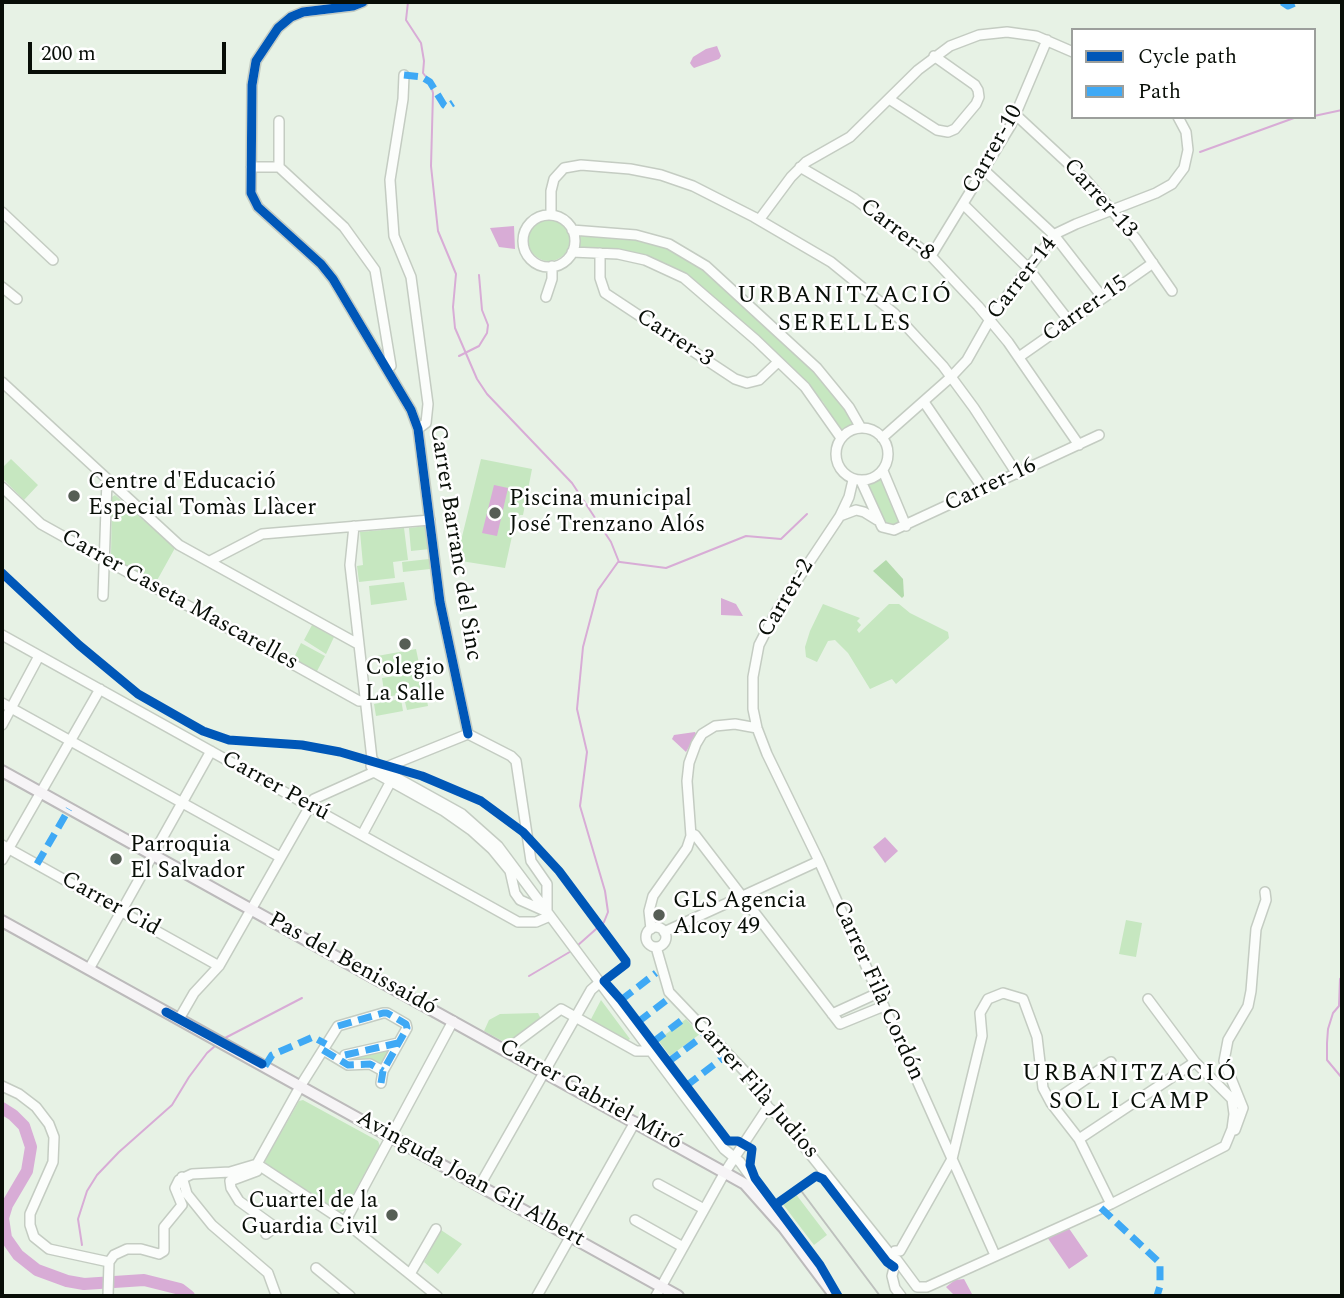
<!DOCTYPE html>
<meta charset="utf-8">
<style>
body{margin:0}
#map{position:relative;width:1344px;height:1298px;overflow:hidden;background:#e7f2e5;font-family:Spectral,serif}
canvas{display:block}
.frame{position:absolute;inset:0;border:4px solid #080e07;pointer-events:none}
.legend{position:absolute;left:1071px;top:28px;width:245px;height:91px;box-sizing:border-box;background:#fff;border:2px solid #9c9f9c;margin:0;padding:9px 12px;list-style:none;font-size:21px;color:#080e07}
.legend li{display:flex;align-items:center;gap:14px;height:35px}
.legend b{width:35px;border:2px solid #9c9f9c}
.scale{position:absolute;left:28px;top:42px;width:198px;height:32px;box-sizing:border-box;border:4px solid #080e07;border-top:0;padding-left:9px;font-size:21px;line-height:24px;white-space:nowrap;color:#080e07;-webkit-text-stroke:5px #fff;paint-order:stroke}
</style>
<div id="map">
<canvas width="1344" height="1298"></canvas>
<div class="frame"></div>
<ul class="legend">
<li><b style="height:9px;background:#0057b8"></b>Cycle path</li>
<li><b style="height:9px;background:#3fa9f5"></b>Path</li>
</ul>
<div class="scale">200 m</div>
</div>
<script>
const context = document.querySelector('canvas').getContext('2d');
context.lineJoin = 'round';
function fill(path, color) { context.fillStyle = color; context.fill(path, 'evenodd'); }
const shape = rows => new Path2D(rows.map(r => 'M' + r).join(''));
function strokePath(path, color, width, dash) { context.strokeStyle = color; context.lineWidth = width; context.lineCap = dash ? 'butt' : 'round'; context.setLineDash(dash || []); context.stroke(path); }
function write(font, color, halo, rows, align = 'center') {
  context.font = font + ' Spectral,serif'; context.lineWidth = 5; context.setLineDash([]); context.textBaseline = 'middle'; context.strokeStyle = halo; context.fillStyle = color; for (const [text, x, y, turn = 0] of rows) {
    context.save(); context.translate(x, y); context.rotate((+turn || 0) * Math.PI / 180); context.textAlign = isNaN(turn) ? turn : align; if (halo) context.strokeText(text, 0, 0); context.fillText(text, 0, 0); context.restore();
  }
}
fill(shape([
 '528 240a21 21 0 1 1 42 0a21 21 0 1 1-42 0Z',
 [579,232,635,237,668,247,714,274,788,342,836,394,857,425,842,432,823,402,799,375,707,291,686,275,660,262,579,250],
 [11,459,38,485,24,500,2,478,2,468],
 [481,459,532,469,523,515,520,515,516,518,505,568,461,561,462,556,458,553],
 [882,479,901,525,897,527,884,525,866,485],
 [115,495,175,548,155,584,113,560,111,556,112,497],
 [427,526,430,549,411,551,409,528],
 [404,528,408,560,393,562,395,578,359,582,357,566,363,565,360,532],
 [429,559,430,569,403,572,402,562],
 [404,582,407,600,371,605,369,586],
 [823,604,860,618,857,621,861,625,857,630,859,633,889,604,899,604,910,613,948,632,949,638,896,684,892,679,870,689,848,653,835,640,828,641,817,662,806,657,805,647,810,631],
 [312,625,334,637,326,654,304,640],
 [301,643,325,656,316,673,293,660],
 [416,649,420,668,381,675,377,656],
 [421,672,424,691,385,697,382,678],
 [426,694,428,706,407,710,404,698],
 [401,699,403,711,376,716,374,704],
 [1126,920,1142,923,1136,957,1119,954],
 [601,1000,630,1039,627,1041,590,1021],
 [538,1013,541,1019,506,1043,484,1031,489,1020,500,1014],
 [686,1019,700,1034,670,1056,658,1040],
 [388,1047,391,1050,382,1066,350,1061,346,1057],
 [303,1100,378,1141,380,1146,344,1211,339,1212,266,1166,265,1161,299,1101],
 [795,1193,827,1235,814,1245,782,1203],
 [441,1230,462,1244,438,1274,424,1262]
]), '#c6e7c0');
fill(shape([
 [886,560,903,579,904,596,902,598,873,571]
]), '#b3daac');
fill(shape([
 [717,46,721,56,719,59,694,68,692,66,690,63,693,57,706,49],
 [514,226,515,249,499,247,490,228],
 [494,485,508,488,497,536,482,533],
 [721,598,736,604,743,616,721,615],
 [695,732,696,734,686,752,672,739,674,735],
 [885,837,898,851,885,863,873,847],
 [1068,1227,1088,1256,1069,1269,1047,1237],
 [964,1279,972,1294,970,1296,955,1296,946,1287,955,1280]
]), '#d8acd6');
strokePath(shape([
 [408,2,406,20,421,43,424,61,423,73,430,82,433,93,431,166,438,231,456,274,453,307,455,328,477,379,487,394,572,483,611,542,619,562],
 [1314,116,1342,110],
 [1200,152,1294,118,1302,117],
 [459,356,479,346,487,333,488,325,482,310,479,275],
 [620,562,666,568,746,536,781,539,807,514],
 [577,946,604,922,608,912,605,891,580,806,587,752,577,709,583,647,598,590,618,562],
 [529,976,573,950],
 [1342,977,1340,979,1339,1006,1333,1013,1328,1029,1327,1043,1327,1060,1342,1078],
 [225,1038,302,998],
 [82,1245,78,1219,87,1191,97,1175,119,1152,172,1105,189,1077,207,1053,215,1046]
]), '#d8acd6', 2);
strokePath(shape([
 [2,1108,13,1115,24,1126,31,1147,27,1171,7,1205,3,1218,6,1238,18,1255,37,1270,67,1281,84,1284,144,1280,180,1289,189,1296]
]), '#d8acd6', 12);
const minor = shape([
 [363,2,353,6,303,12,291,17,278,28,256,61,252,85,251,193,258,207,321,264,333,279,411,410,418,429,440,602,468,734],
 [404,75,403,99,390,180,394,236,411,277,428,404,426,423,418,429],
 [889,99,937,130,948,132,955,129,976,104,979,97,978,90,975,85,934,56],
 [1016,115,1086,180,1136,239,1172,291],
 [279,121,279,167,344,227,375,270,391,366],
 [251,167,279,167],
 [800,167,855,199,931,256,978,306,1008,342,1079,445],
 [984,170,1054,235,1103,298],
 [963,204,1028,268,1069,321],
 [2,212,53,260],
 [551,215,551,191,554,179,564,168,581,165,630,169,661,175,693,186,754,217,831,262,895,314,943,366,974,408,1017,474],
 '523 241a26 26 0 1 1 52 0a26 26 0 1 1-52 0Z',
 [759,220,791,177,806,162,850,137,918,70,950,46,979,35,1007,32,1036,36,1073,52],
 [572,230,636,235,669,244,706,266,817,368,849,407,861,428],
 [572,252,618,254,645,260,684,278,756,340,805,387,841,438],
 [600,253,600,278,605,293,735,379,747,383,759,380,778,362],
 [931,256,1011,125,1047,40],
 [2,287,17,299],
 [546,297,552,279,552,266],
 [1019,357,1153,263],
 [2,382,179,545,358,644],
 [924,402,984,490],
 '836 454a26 26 0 1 1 52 0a26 26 0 1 1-52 0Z',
 [882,438,951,377,967,360,993,314,1055,234,1076,224,1156,193,1172,184,1184,168,1188,150,1186,132,1178,117],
 [883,471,906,526],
 [853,480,849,497,840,516,776,612,759,645,753,677,753,709,757,728,767,754,819,861,995,1255],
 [861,481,882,527,894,530,1099,435],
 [2,487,41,524,359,701,365,701],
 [840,516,856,510,864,512,877,520],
 [354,526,350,565,372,759,371,766,374,772,444,811,471,830,492,849,510,871,515,893,520,900,547,912],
 [210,561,262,534,430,520],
 [103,596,107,480],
 [2,635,518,922,536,922,550,916],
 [2,703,280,857],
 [2,725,39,656],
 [468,734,511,756,516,761,531,861,547,884,547,910],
 [372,759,381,769,462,814,498,846,724,1149,740,1162,780,1217],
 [691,833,695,835,840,1024,884,1006],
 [362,835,391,781],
 [2,845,219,966],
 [2,860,100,689],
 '646 937a10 10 0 1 1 20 0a10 10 0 1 1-20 0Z',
 [651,929,649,911,653,896,687,848,691,836,687,781,689,763,696,744,702,734,715,726,735,724,757,728],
 [664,932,819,861],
 [656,947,669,992,751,1078,768,1107,782,1119,894,1259],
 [89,969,211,751],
 [832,1014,878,993],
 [179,1019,194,993,219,966,314,799,374,772,468,734],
 [323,1050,348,1065,370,1064,383,1071],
 [506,1050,561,1009,636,1051,650,1051],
 [345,1055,398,1043],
 [2,1086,19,1094,36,1107,49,1124,54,1137,53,1162,30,1214,30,1225,34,1237,49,1249,109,1262],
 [1051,1103,1111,1062],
 [1235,1130,1243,1108,1224,1061,1228,1040,1248,1006,1251,991,1256,929,1266,900,1265,892],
 [1079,1139,1195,1062],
 [257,1164,345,1222,437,1296],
 [182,1177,187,1194,212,1225,268,1273,276,1295],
 [658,1184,704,1209],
 [480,1185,591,990,599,983],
 [635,1220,683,1247],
 [345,1222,453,1021],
 [266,1234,275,1227,239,1201,231,1188,230,1181,257,1171,257,1164,301,1085,338,1026,383,1013,387,1013,406,1024,407,1028,383,1071,381,1083],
 [893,1255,895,1251,900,1251,952,1159,982,1036,980,1013,988,999,1003,993,1023,999,1037,1037,1043,1088,1051,1103,1079,1139,1111,1204],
 [896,1260,892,1276,895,1288,901,1296],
 [897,1260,917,1287,927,1287,1111,1204,1225,1146,1232,1129,1234,1114,1232,1099,1195,1062,1148,999],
 [316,1268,350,1296],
 [410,1274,436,1229],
 [108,1296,109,1262,114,1255,127,1249,141,1249,159,1254,164,1251,164,1227,182,1205,175,1188,179,1180,192,1174,230,1172,257,1164],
 [537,1296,635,1122],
 [656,1296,725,1172,768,1107]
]);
const major = shape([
 [2,771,745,1184,784,1228,835,1296],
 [2,921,678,1296]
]);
strokePath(minor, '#c4ccc2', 12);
strokePath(major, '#bcbabb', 14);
strokePath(minor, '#fbfdfb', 9);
strokePath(major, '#f6f4f6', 10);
strokePath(shape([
 [802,1192,880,1296]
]), '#bdc0bd', 2);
strokePath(shape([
 [1282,2,1288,6,1297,2],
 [404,75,422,77,430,82,444,105,447,107,453,103],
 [37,864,69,809],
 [621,1000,656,973],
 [638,1022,668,999],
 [338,1026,383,1013,387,1013,406,1024,407,1028,383,1071,381,1083],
 [653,1042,686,1017],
 [323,1050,348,1065,370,1064,383,1071],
 [345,1055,398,1043],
 [668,1062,703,1036],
 [265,1066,272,1055,313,1037,326,1044],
 [686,1086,724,1057],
 [1101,1208,1160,1263,1160,1286,1157,1296]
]), '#3fa9f5', 7, [14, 7]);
strokePath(shape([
 [363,2,353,6,303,12,291,17,278,28,256,61,252,85,251,193,258,207,321,264,333,279,411,410,418,429,440,602,468,734],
 [2,573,79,645,138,694,203,731,229,740,302,745,340,752,422,776,481,801,523,832,559,871,626,961,626,964,604,981,621,1000,728,1141,738,1141,752,1149,750,1165,755,1178,820,1265,838,1296],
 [166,1012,262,1064],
 [775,1205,816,1176,823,1179,887,1262,894,1267]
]), '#0057b8', 9);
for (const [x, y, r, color] of [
 [74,496,7,"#565e55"],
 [495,513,7,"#565e55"],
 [405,644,7,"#565e55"],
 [116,859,7,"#565e55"],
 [659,915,7,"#565e55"],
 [392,1215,7,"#565e55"]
]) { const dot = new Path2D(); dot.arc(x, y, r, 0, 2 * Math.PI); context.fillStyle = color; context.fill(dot); strokePath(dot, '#fff', 2.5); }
write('23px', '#080e07', '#fff', [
 ["Carrer-10",994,150,-60],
 ["Carrer-13",1099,199,48],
 ["Carrer-8",896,231,38],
 ["Carrer-14",1023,279,-52],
 ["Carrer-15",1086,310,-35],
 ["Carrer-3",674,339,33],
 ["Carrer-16",991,486,-25],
 ["Carrer Barranc del Sinc",454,543,81],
 ["Carrer-2",787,599,-59],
 ["Carrer Caseta Mascarelles",179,601,29],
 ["Carrer Perú",275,787,29],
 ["Carrer Cid",110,905,29],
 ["Pas del Benissaidó",352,965,29],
 ["Carrer Filà Cordón",877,991,66],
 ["Carrer Filà Judios",754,1088,49],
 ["Carrer Gabriel Miró",590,1096,29],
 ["Avinguda Joan Gil Albert",470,1180,29]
]);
write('23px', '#080e07', '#fff', [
 ["Centre d'Educació",88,483],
 ["Especial Tomàs Llàcer",88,509],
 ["Piscina municipal",509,500],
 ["José Trenzano Alós",509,526],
 ["Colegio",405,669,"center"],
 ["La Salle",405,695,"center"],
 ["Parroquia",130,846],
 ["El Salvador",130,872],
 ["GLS Agencia",673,902],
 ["Alcoy 49",673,928],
 ["Cuartel de la",378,1202,"right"],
 ["Guardia Civil",378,1228,"right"]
], 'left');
context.letterSpacing = '2px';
write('24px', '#080e07', '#fff', [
 ["URBANITZACIÓ",845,297],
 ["SERELLES",845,325],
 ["URBANITZACIÓ",1130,1075],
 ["SOL I CAMP",1130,1103]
]);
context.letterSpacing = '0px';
</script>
